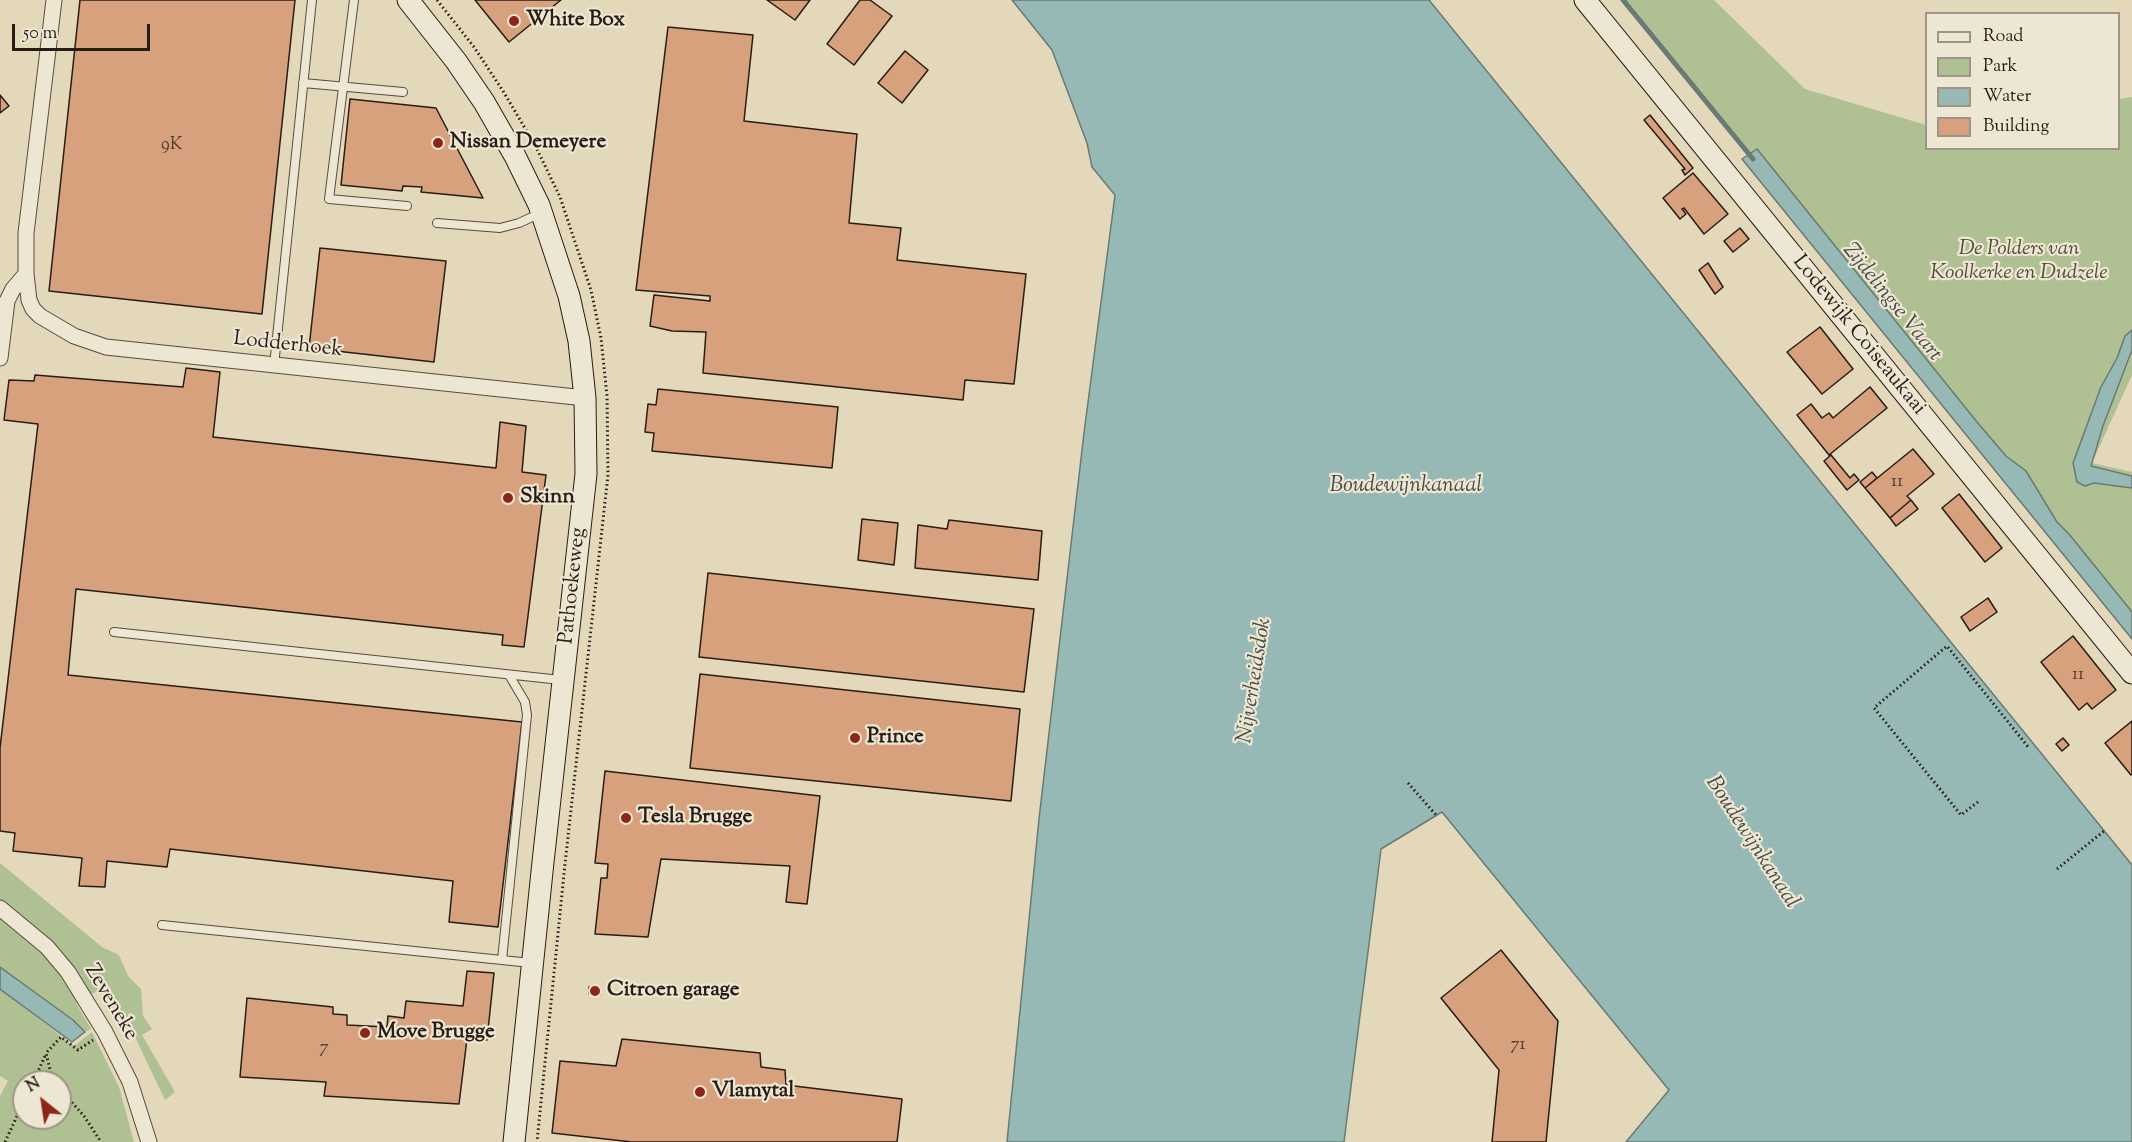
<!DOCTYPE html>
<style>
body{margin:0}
#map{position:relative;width:2132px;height:1142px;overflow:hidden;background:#e3d8b9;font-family:"Sorts Mill Goudy",serif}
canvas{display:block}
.legend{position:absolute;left:1925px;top:12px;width:195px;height:138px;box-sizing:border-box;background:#ede6d2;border:2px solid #9e9586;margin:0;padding:8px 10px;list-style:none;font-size:18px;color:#281c15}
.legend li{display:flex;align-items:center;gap:12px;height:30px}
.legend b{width:30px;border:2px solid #9e9586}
.north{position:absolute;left:12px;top:1070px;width:60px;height:60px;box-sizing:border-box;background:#ede6d2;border:2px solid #9e9586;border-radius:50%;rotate:330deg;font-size:16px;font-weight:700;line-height:24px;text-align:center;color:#281c15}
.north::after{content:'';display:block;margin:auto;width:21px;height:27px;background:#8f2418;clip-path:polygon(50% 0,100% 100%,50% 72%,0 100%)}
.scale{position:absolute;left:12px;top:24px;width:138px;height:27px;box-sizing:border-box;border:3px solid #281c15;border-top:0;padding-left:8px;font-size:18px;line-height:21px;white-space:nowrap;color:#281c15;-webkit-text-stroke:4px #ede6d2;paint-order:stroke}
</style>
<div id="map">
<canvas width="2132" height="1142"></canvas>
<ul class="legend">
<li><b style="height:8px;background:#ede6d2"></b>Road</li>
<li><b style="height:16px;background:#afc092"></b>Park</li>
<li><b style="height:16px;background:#96b9b5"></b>Water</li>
<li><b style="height:16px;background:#d8a17e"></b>Building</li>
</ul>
<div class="north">N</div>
<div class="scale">50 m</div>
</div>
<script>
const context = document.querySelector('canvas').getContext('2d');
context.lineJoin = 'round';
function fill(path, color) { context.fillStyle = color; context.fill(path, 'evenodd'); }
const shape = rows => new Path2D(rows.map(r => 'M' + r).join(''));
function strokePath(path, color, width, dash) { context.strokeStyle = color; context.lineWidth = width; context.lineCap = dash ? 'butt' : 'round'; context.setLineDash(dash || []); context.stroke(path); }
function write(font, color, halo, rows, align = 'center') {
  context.font = font + ' "Sorts Mill Goudy",serif'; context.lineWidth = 4.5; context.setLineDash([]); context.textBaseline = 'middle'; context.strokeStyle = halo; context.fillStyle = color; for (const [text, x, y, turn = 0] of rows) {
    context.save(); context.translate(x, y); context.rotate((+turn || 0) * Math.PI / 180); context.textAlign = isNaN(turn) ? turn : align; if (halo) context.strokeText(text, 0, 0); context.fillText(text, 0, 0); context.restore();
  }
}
fill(shape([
 [1623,0,1714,0,1805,89,1926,125,1926,148,2118,148,2119,99,2132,97,2132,375,2092,463,2132,472,2132,627],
 [0,863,102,947,119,955,128,976,141,989,143,1016,152,1029,142,1035,175,1092,165,1100,126,1018,115,1016,101,989,76,1003,91,1029,85,1032,73,1020,0,967],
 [0,988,74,1046,92,1032,119,1087,134,1142,0,1142,0,1096,8,1081,0,1076],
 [24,1082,60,1082,60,1118,24,1118]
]), '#afc092');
const water = shape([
 [1012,0,1429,0,2132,865,2132,1142,1626,1142,1669,1090,1442,812,1381,849,1344,1142,1007,1142,1039,819,1084,433,1115,195,1092,167,1087,143,1052,50,1012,0],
 [1757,149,1977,422,2006,456,2026,471,2057,522,2069,534,2132,612,2132,639,1742,159,1757,149],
 [2132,330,2132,350,2103,426,2091,466,2132,476,2132,488,2094,483,2085,486,2077,482,2073,463,2101,387,2117,358,2125,336,2132,330],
 [0,967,73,1020,85,1032,72,1042,0,989,0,967]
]);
fill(water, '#96b9b5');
strokePath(water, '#6a7a75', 1.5);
strokePath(shape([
 [1623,0,1753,159]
]), '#6a7a75', 5);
const building = shape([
 [80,0,295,0,262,314,49,291,80,0],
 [475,0,561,0,509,42,475,0],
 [767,0,810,0,795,20,767,0],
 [860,0,870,0,892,16,854,65,827,44,860,0],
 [668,27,753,35,744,121,857,134,849,223,901,228,897,260,1026,274,1014,384,965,380,963,400,703,373,706,332,672,331,650,326,654,295,710,301,710,296,636,290,668,27],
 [905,51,928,70,902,103,878,83,905,51],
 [0,95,9,106,0,113,0,95],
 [350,99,436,108,483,198,421,192,422,187,403,186,402,191,341,185,350,99],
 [1650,115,1693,168,1685,175,1682,170,1685,169,1644,120,1650,115],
 [1693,173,1728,214,1704,234,1684,208,1682,209,1686,214,1680,219,1663,198,1693,173],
 [1740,228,1749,239,1733,252,1724,241,1740,228],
 [320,248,446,261,434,362,309,348,320,248],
 [1708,263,1723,287,1715,294,1699,270,1708,263],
 [1820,327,1853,369,1822,394,1787,352,1820,327],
 [186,368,220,372,213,437,496,468,500,422,526,426,522,472,546,475,524,647,502,645,503,635,76,589,68,675,522,722,498,927,449,922,453,881,170,849,167,867,107,861,105,887,79,886,82,858,13,851,15,833,0,831,0,748,38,424,4,420,9,380,34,381,35,375,183,387,186,368],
 [1870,387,1887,408,1829,455,1797,415,1811,404,1822,418,1829,413,1833,418,1870,387],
 [658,389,838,407,832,468,652,451,654,433,645,432,648,404,656,405,658,389],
 [1913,449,1934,474,1907,496,1911,500,1890,518,1865,488,1913,449],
 [1831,455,1850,478,1854,474,1859,480,1847,490,1824,461,1831,455],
 [1872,472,1877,478,1865,488,1860,482,1872,472],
 [1959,494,2002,548,1985,562,1942,508,1959,494],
 [1911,500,1918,509,1896,526,1890,518,1911,500],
 [862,519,898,523,894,565,858,560,862,519],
 [949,520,1042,531,1038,580,915,568,918,525,947,529,949,520],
 [708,573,1034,609,1024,692,699,657,708,573],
 [1988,598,1997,612,1970,631,1961,617,1988,598],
 [2073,636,2116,690,2092,709,2087,703,2079,710,2041,662,2073,636],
 [700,674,1020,709,1011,801,690,768,700,674],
 [2132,721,2132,774,2131,775,2105,743,2132,721],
 [2063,738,2069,745,2062,751,2056,744,2063,738],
 [605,771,820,796,807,904,786,902,790,866,661,859,648,937,595,934,601,878,607,878,608,864,595,863,605,771],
 [1501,950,1558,1021,1546,1142,1492,1142,1499,1070,1441,998,1501,950],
 [467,971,494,973,487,1040,467,1039,459,1104,324,1096,326,1082,240,1077,247,998,333,1007,333,1014,347,1015,347,1025,387,1027,388,1016,404,1018,406,1001,463,1006,467,971],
 [589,987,600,988,600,995,589,994,589,987],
 [622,1039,760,1053,761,1067,785,1070,786,1085,902,1099,897,1142,632,1142,552,1133,560,1061,616,1066,622,1039]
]);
fill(building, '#d8a17e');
strokePath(building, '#281c15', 1.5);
const lane = shape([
 [354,0,329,199,407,206],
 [303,83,403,92],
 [437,223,500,228,519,223,541,213],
 [274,366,312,0],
 [114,632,561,680],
 [162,925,531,963],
 [502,960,527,715,525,702,509,675]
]);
const street = shape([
 [54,0,26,233,26,274,29,300,33,309,40,316,74,336,106,347,585,398],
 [0,358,7,301,13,289,26,274],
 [0,908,47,947,68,972,105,1032,130,1082,149,1142]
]);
const secondary = shape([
 [408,0,456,61,484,102,515,156,539,205,569,296,579,341,585,398,586,474,543,862,514,1142],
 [1585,0,2132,673]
]);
strokePath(lane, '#574b3e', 10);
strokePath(street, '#574b3e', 17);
strokePath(secondary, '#281c15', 23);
strokePath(shape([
 [437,0,474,47,503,91,535,145,560,197,591,290,601,338,607,396,608,475,565,864,537,1142],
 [1408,783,1436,815],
 [1978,802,1961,815,1874,708,1947,646,2029,748],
 [2057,869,2104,831],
 [33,1082,46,1054],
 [53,1082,46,1053,61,1037,78,1050,93,1040],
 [60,1089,84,1116,101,1142],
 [5,1142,24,1101]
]), '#281c15', 3, [1.5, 3]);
strokePath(lane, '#ede6d2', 8);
strokePath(street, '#ede6d2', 15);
strokePath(secondary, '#ede6d2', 21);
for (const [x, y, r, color] of [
 [514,21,6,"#8f2418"],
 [438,143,6,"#8f2418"],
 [508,498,6,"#8f2418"],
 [855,738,6,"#8f2418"],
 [626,818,6,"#8f2418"],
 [595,991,6,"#8f2418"],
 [365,1033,6,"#8f2418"],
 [700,1092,6,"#8f2418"]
]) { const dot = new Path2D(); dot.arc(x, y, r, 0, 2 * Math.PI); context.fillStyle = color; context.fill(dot); strokePath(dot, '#ede6d2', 2); }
write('18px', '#543d2f', null, [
 ["9K",172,146],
 ["11",1897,483],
 ["11",2078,676],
 ["71",1518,1046],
 ["7",324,1049]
]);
write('bold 21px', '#281c15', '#ede6d2', [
 ["White Box",526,21],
 ["Nissan Demeyere",450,143],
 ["Skinn",520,498],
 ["Prince",867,738],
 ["Tesla Brugge",638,818],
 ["Citroen garage",607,991],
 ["Move Brugge",377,1033],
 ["Vlamytal",712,1092]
], 'left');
write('italic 21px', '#504d3a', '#ede6d2', [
 ["De Polders van",2019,250],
 ["Koolkerke en Dudzele",2019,274]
]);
write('21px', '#281c15', '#ede6d2', [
 ["Lodewijk Coiseaukaai",1858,336,51],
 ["Lodderhoek",288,346,6],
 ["Pathoekeweg",574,586,-84],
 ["Zeveneke",110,1003,59]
]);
write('italic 22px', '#494b45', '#ede6d2', [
 ["Zijdelingse Vaart",1891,303,51],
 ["Boudewijnkanaal",1406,487],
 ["Nijverheidsdok",1256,681,-81],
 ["Boudewijnkanaal",1751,843,57]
]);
</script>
